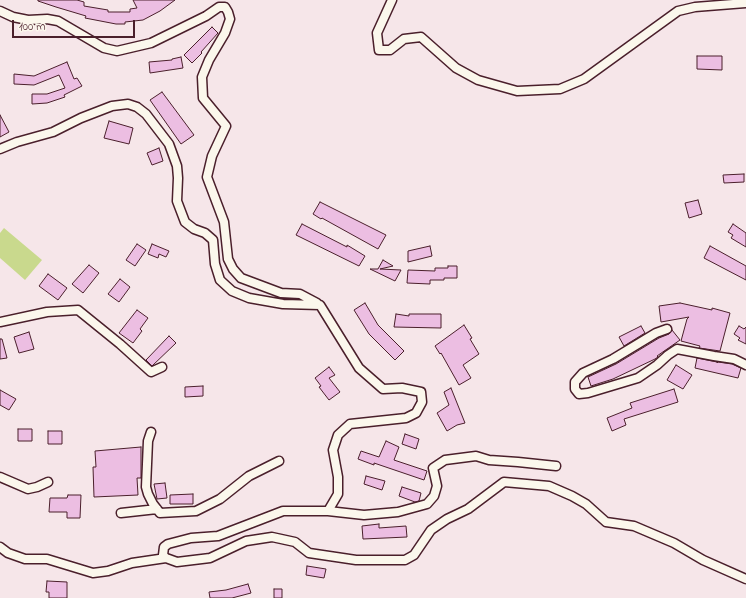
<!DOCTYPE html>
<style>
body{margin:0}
#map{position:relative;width:746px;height:598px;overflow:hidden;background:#f6e6e9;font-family:"Indie Flower",sans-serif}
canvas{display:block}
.scale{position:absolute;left:12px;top:20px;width:123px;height:18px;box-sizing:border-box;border:2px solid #4a1f2b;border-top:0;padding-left:5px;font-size:12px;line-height:14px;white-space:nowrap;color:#4a1f2b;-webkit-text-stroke:3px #fbf7ec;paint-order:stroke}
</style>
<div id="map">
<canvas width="746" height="598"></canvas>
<div class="scale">100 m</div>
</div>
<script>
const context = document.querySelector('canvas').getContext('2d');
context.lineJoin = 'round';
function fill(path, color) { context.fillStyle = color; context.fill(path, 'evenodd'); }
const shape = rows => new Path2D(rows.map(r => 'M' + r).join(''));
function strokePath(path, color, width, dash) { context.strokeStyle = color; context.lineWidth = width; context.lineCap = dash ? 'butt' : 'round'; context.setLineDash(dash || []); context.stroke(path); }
fill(shape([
 [4,228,42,260,25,280,0,258,0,233]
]), '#c9d98d');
const building = shape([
 [38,0,77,0,84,2,84,6,108,10,108,12,130,12,130,9,137,8,133,0,175,0,160,11,143,20,125,22,125,24,116,24,85,18,86,16,56,7,38,1,38,0],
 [212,27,218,33,201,52,202,53,192,63,184,55,212,27],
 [697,56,722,56,722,70,697,69,697,56],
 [181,57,183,68,150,73,149,62,172,60,172,59,181,57],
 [67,62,74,79,77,78,82,86,64,95,65,97,47,103,32,104,32,94,47,94,65,88,59,75,34,85,14,84,14,74,34,76,67,62],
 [162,92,194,135,181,144,150,100,162,92],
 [0,115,9,132,0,137,0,115],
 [109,121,133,128,129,144,104,138,109,121],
 [159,148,163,161,152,165,147,153,159,148],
 [744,174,744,182,724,183,723,175,744,174],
 [698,200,702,214,689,218,685,203,698,200],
 [320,202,386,235,378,249,322,218,321,219,313,214,320,202],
 [302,224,347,247,347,245,365,256,359,266,296,235,302,224],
 [733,224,746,233,746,247,731,238,733,235,728,232,733,224],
 [137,244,146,250,135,266,126,260,137,244],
 [152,244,169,251,166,257,159,254,158,258,148,254,152,244],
 [430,246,432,256,408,262,408,251,430,246],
 [710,246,746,266,746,280,704,258,710,246],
 [383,260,393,266,380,269,401,270,395,281,370,269,378,269,383,260],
 [89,265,99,273,83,293,72,284,89,265],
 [448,266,457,266,457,278,444,278,444,280,430,280,430,284,407,283,408,270,435,271,435,268,448,268,448,266],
 [48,274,67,288,58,300,39,286,48,274],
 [120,279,130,287,119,302,108,294,120,279],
 [365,303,378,325,404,351,395,360,369,334,354,310,365,303],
 [680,303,712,310,712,308,730,313,720,351,699,348,700,346,681,341,687,319,689,317,661,322,659,306,680,303],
 [137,310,148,318,140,329,142,331,133,343,119,333,137,310],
 [396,314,409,316,409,314,441,314,441,328,394,327,396,314],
 [464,325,472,338,470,339,479,354,463,365,471,378,459,385,441,353,440,354,435,346,464,325],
 [641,326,645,333,624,346,619,337,641,326],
 [739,326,744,329,746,327,746,344,738,340,740,338,734,334,739,326],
 [672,330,680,340,657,356,658,357,655,359,613,379,591,386,588,377,616,364,659,338,669,334,672,330],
 [29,332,34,349,19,353,14,337,29,332],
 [169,336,176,343,152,366,146,360,169,336],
 [0,339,2,339,7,358,0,359,0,339],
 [697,358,717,362,717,363,718,362,732,364,741,368,738,378,695,368,697,358],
 [676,365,692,375,683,389,667,380,676,365],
 [329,367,335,375,329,378,340,392,329,400,319,387,321,386,315,378,329,367],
 [203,386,203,396,185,397,185,387,203,386],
 [451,388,465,423,457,425,447,431,437,413,449,405,444,392,451,388],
 [674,389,678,402,624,419,626,425,612,431,607,418,632,408,630,403,674,389],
 [0,390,16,399,9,410,0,405,0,390],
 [18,429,32,429,32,441,18,441,18,429],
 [48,431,62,431,62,444,48,444,48,431],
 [405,434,419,439,416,449,402,444,405,434],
 [386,441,399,447,394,460,427,471,424,480,374,463,374,465,358,459,361,451,379,457,386,441],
 [141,447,141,478,137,478,138,495,94,497,93,467,96,467,95,451,141,447],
 [366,476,385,481,382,490,364,484,366,476],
 [165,483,167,498,157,499,154,484,165,483],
 [402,487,421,493,419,501,415,502,399,496,402,487],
 [193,494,193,504,170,504,170,495,193,494],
 [68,495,81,495,80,518,67,518,67,512,49,512,50,498,67,498,68,495],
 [379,524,379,528,406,526,407,537,363,539,362,526,379,524],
 [307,566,326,569,324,578,306,575,307,566],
 [47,581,67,582,67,598,49,598,49,592,46,592,47,581],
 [248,584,251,593,232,598,210,598,209,592,226,590,248,584],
 [274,589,282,589,282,598,274,598,274,589]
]);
fill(building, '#ecbee2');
strokePath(building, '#4a1f2b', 1);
const street = shape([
 [392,0,377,33,379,50,390,50,404,39,421,37,456,68,478,80,517,91,560,89,584,79,678,11,695,7,746,3],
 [0,11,13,17,28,20,47,19,58,21,104,48,117,51,151,43,206,16,219,7,225,7,228,12,230,19,225,33,209,60,202,77,203,98,226,126,212,156,207,177,224,222,228,259,233,269,241,278,281,293,300,294,317,303],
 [0,149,17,142,53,132,81,118,112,106,128,104,137,107,146,114,169,144,177,166,178,178,177,201,185,222,194,229,205,233,213,240,215,264,220,280,232,291,249,298,283,304,320,305,359,368,383,389,402,388,421,392,422,402,416,413,406,418,350,424,338,435,333,450,338,477,338,494,328,511,283,511,218,536,191,538,168,544,164,547,163,555,166,558,132,563,108,571,93,573,47,559,25,559,8,553,0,547],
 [0,322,47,312,78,310,120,344,151,372,162,367],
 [667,329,656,333,613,359,583,373,575,382,575,389,579,394,588,393,638,378,657,365,668,355,677,349,714,356,734,359,746,365],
 [151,432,148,441,146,487,148,494,153,504,160,513,196,511,220,499,249,476,279,461],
 [0,477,28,489,37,487,48,482],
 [328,511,364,515,398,512,427,504,434,496,437,486,433,468,445,460,476,456,489,460,518,462,556,466],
 [121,513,157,509],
 [166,558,177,562,210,558,246,541,272,537,295,542,309,553,356,560,405,560,414,555,431,530,447,519,468,509,504,482,549,486,572,496,586,504,606,522,634,526,674,543,703,560,746,579]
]);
strokePath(street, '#4a1f2b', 11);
strokePath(street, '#fbf7ec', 8);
</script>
